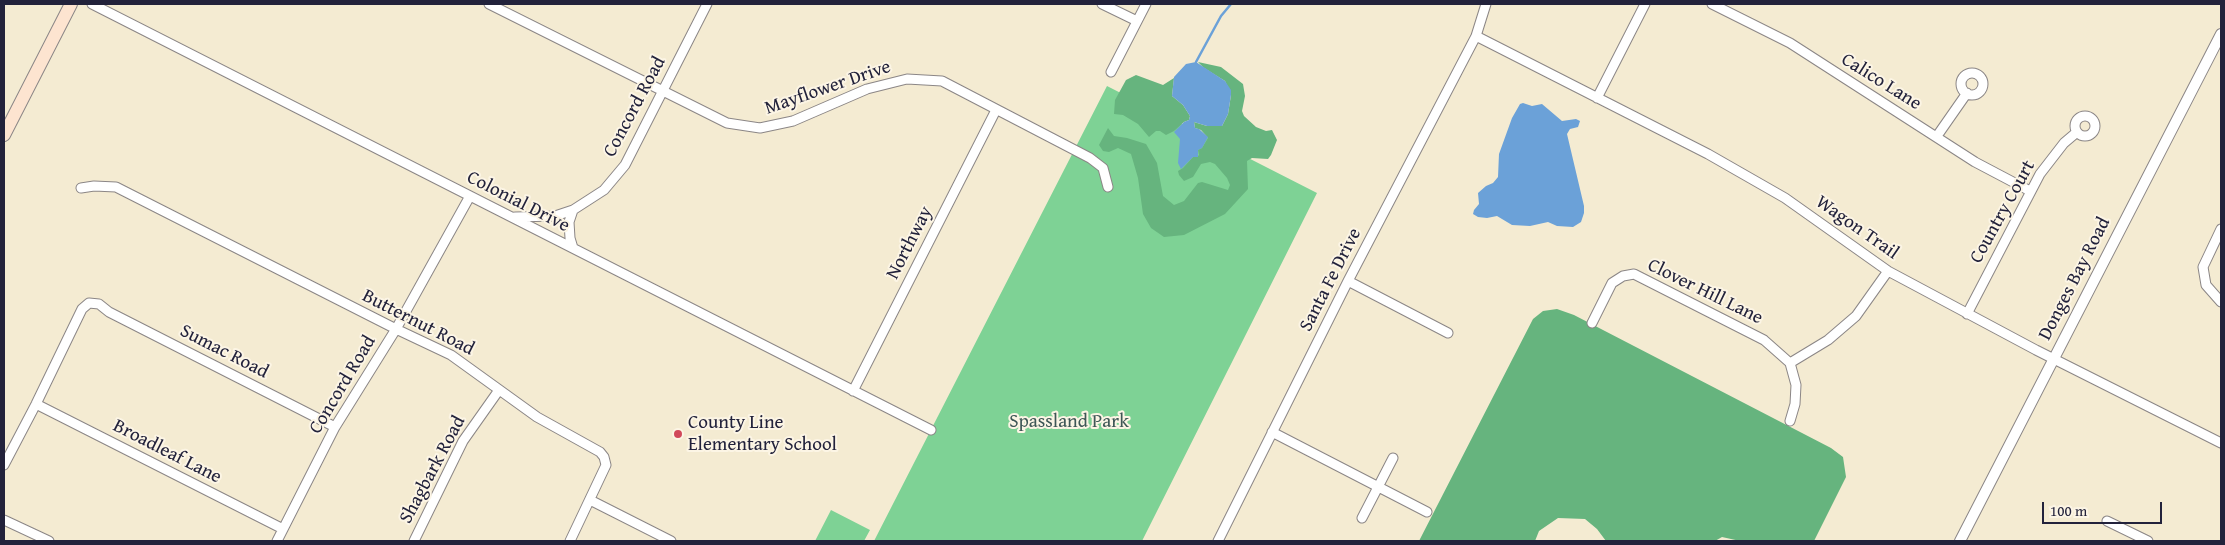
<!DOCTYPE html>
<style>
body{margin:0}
#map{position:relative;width:2225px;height:545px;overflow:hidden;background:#f4ebd2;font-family:"Gentium Book Plus",serif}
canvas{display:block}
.frame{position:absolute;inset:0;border:5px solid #22223b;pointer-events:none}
.scale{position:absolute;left:2042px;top:502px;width:120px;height:22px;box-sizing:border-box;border:2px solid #22223b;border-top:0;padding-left:6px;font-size:15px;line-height:18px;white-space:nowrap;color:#22223b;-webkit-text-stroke:4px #fcf5e5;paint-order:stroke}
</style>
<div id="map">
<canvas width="2225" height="545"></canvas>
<div class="frame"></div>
<div class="scale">100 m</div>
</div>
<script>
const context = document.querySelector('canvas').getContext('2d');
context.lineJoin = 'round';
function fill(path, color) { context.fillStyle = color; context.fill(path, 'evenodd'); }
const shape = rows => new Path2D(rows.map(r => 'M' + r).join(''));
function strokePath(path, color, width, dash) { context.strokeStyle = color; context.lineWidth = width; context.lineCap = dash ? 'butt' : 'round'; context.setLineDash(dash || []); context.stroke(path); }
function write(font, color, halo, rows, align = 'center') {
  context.font = font + ' "Gentium Book Plus",serif'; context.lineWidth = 4; context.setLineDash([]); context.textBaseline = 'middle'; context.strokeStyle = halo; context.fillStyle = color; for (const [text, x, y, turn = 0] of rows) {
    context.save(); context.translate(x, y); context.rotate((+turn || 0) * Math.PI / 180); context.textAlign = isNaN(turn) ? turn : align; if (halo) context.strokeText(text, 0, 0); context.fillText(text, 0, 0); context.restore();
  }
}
fill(shape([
 [1107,86,1317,193,1142,541,874,541],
 [831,510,870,530,864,541,815,541]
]), '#7ed295');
fill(shape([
 [1198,62,1221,67,1243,84,1245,96,1242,111,1244,116,1256,127,1266,131,1272,130,1277,140,1271,155,1268,159,1252,158,1247,161,1248,189,1225,214,1184,235,1164,237,1151,228,1143,214,1138,178,1131,154,1118,148,1109,152,1103,151,1099,145,1108,128,1114,136,1127,138,1146,144,1157,163,1163,196,1174,205,1184,201,1198,183,1202,182,1228,190,1230,185,1227,178,1215,164,1210,162,1201,164,1193,177,1184,181,1179,175,1178,171,1183,168,1193,157,1197,157,1199,155,1198,150,1202,148,1208,138,1201,130,1195,128,1194,122,1207,126,1222,126,1228,114,1231,95,1225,81,1204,68],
 [1136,75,1163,85,1174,78,1172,96,1183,105,1190,116,1189,120,1184,122,1174,131,1166,135,1160,131,1156,131,1149,137,1138,124,1123,115,1114,114,1115,100,1126,80],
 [1557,309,1574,315,1831,448,1843,457,1846,477,1814,541,1740,541,1722,537,1715,541,1606,541,1597,529,1585,519,1558,518,1539,531,1535,541,1419,541,1533,319,1543,311]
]), '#66b47e');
fill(shape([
 [1196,62,1225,81,1231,90,1231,95,1228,114,1222,126,1207,126,1194,122,1195,128,1199,129,1208,137,1202,148,1198,150,1198,157,1193,157,1181,169,1178,163,1180,139,1174,132,1184,122,1189,120,1190,116,1183,105,1172,96,1174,77,1186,64],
 [1523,103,1532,106,1542,104,1562,121,1576,119,1580,121,1578,127,1570,129,1567,134,1584,206,1584,213,1581,222,1573,227,1557,226,1548,222,1530,226,1512,225,1497,216,1487,218,1478,217,1473,214,1474,210,1479,204,1478,193,1486,186,1493,183,1498,177,1499,154,1512,118,1520,104]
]), '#6ba1d8');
strokePath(shape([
 [1196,62,1221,16,1231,4]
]), '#6ba1d8', 2.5);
const minor = shape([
 [92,4,931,430],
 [489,4,727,123,760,128,793,121,867,89,907,79,942,81,1090,158,1103,168,1108,187],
 [1102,4,1137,21],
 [1712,4,1790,43,1975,162,2030,191],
 [1476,36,1708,154,1785,198,1888,271,2036,350,2221,443],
 [1111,72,1146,4],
 '1961 84a11 11 0 1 1 22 0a11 11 0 1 1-22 0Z',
 [1597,98,1645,4],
 '2075 126a10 10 0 1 1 20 0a10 10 0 1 1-20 0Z',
 [1937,136,1967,93],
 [81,188,94,186,116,187,396,329,451,355,537,417,600,452,604,457,606,465,570,541],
 [573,210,569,222,570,238,573,248],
 [515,217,555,216,573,210,604,190,625,165,707,4],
 [2221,229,2203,267,2206,285,2221,302],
 [1348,281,1448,333],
 [1967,314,2040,174,2064,143,2077,132],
 [1592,323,1612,283,1623,276,1634,274,1764,340,1790,363],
 [853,391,996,110],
 [36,404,283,529],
 [1790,421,1795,404,1796,385,1790,363,1828,340,1856,316,1888,271],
 [1272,432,1427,512],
 [4,465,36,404,82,309,89,303,99,304,109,312,335,427],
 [590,500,671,541],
 [1362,518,1393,458],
 [4,520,49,541],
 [2107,521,2148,541],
 [277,541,335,427,396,329,470,196],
 [414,541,463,441,499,390],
 [1218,541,1348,281,1476,36,1486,4]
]);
const tertiary = shape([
 [1960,541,2221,34]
]);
const secondary = shape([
 [4,135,71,4]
]);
strokePath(minor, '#8b8686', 11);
strokePath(tertiary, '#8b8686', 12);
strokePath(secondary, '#8b8686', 14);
strokePath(minor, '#fff', 9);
strokePath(tertiary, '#fff', 10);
strokePath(secondary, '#fde4d0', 12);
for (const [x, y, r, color] of [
 [678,434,5,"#d1495b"]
]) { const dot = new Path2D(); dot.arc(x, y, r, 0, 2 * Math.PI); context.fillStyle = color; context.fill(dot); strokePath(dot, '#fcf5e5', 2); }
write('19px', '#22223b', '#fcf5e5', [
 ["Calico Lane",1881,82,32],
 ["Mayflower Drive",828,88,-19],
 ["Concord Road",635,107,-62],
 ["Colonial Drive",518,202,27],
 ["Country Court",2003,212,-61],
 ["Wagon Trail",1857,228,35],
 ["Northway",910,243,-63],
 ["Donges Bay Road",2075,279,-63],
 ["Santa Fe Drive",1331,280,-63],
 ["Clover Hill Lane",1705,292,26],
 ["Butternut Road",418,323,27],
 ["Sumac Road",224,352,27],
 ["Concord Road",343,385,-59],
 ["Broadleaf Lane",167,452,27],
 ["Shagbark Road",433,470,-62]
]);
write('19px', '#3e5756', '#fcf5e5', [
 ["Spassland Park",1069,422]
]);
write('19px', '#22223b', '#fcf5e5', [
 ["County Line",688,423],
 ["Elementary School",688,445]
], 'left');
</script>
